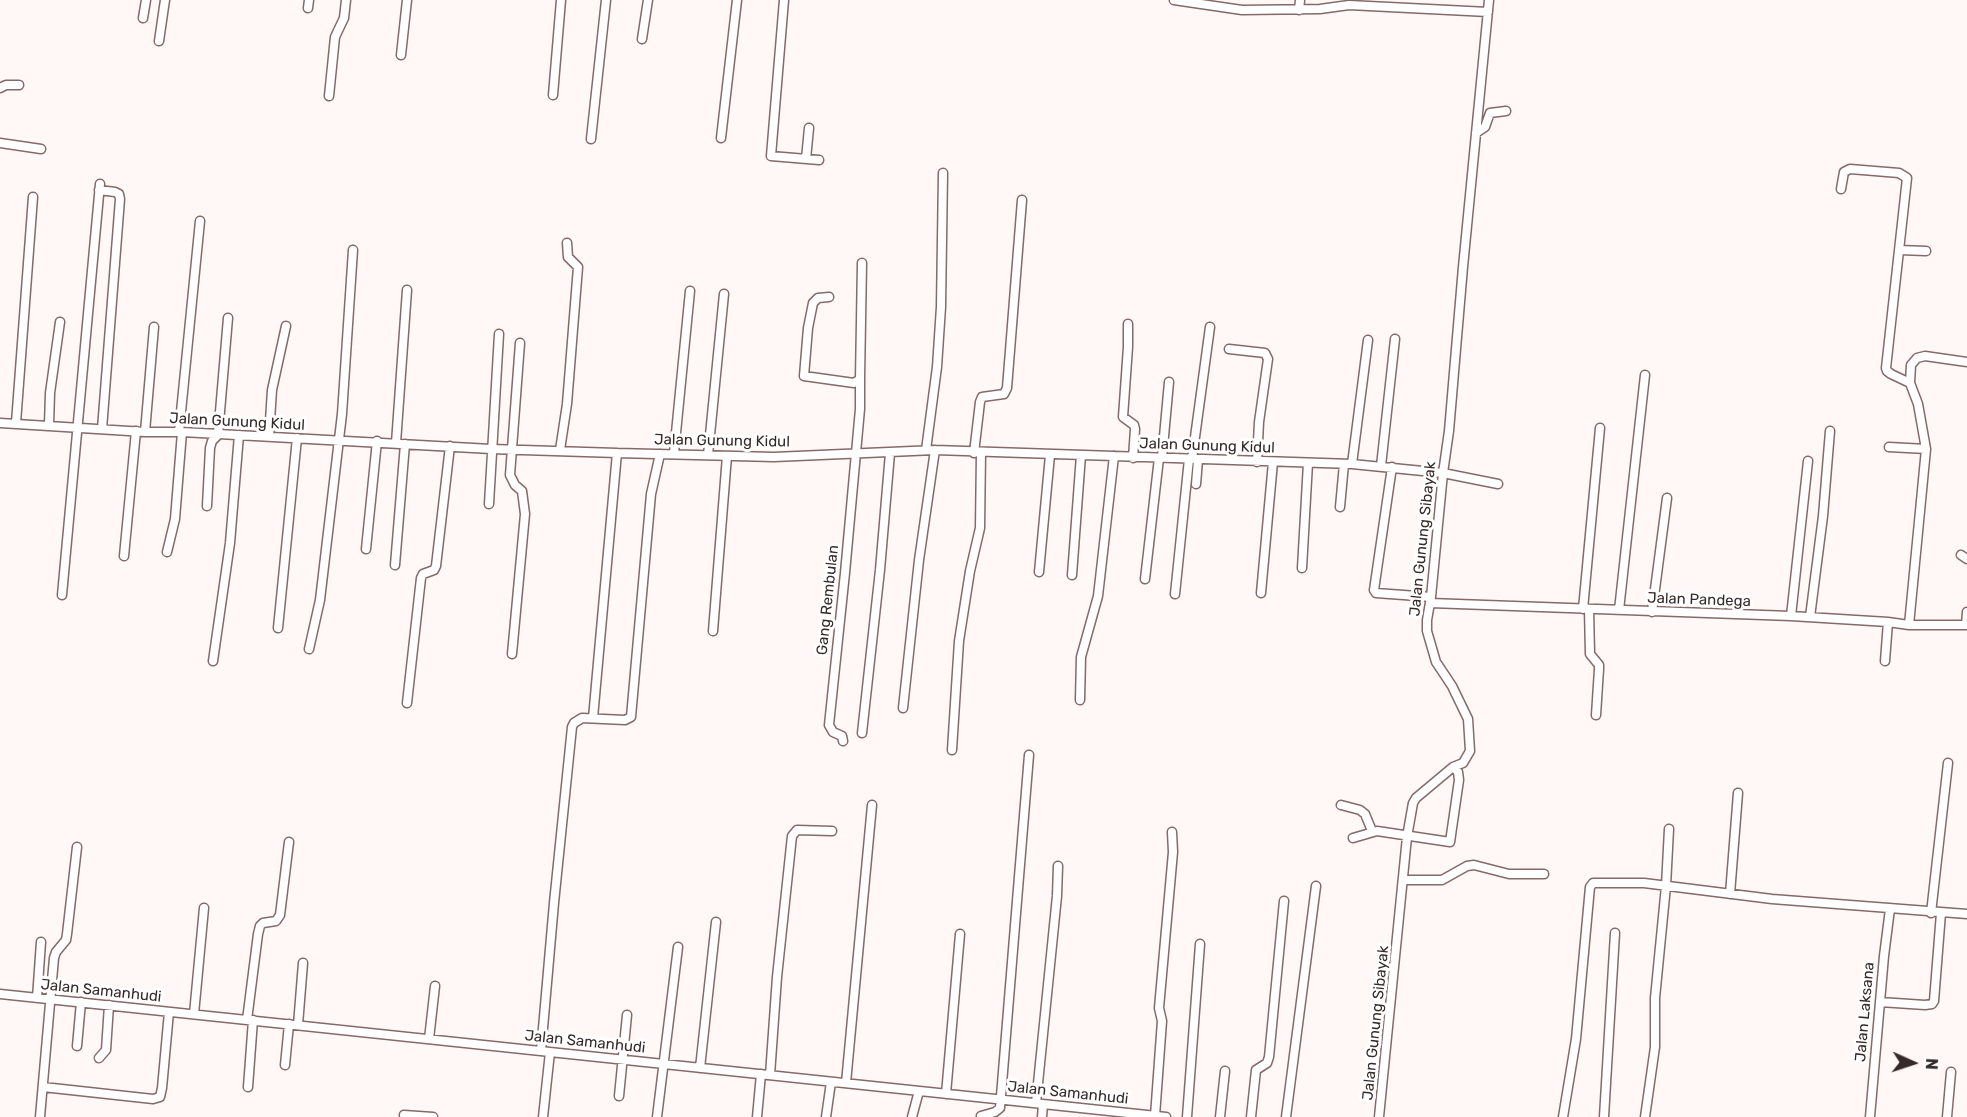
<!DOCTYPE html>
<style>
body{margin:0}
#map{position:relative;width:1967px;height:1117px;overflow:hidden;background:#fff8f7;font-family:Rubik,sans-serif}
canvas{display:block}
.north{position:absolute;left:1883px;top:1033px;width:60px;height:60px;-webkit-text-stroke:4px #fff;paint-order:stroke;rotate:93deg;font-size:16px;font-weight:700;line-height:24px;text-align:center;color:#362a29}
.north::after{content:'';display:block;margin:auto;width:21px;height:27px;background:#362a29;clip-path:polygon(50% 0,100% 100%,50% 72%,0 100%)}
</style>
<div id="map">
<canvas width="1967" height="1117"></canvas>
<div class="north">N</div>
</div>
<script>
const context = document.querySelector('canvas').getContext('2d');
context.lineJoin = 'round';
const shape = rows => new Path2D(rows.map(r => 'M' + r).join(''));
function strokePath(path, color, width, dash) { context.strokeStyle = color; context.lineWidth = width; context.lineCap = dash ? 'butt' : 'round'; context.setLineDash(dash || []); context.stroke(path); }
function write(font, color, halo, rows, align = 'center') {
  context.font = font + ' Rubik,sans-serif'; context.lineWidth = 6; context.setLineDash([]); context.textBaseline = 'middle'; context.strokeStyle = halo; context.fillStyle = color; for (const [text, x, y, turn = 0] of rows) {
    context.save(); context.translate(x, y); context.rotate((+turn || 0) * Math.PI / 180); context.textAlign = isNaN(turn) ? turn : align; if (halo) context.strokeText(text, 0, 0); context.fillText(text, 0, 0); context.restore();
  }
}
const minor = shape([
 [784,0,771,156,819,160],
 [1174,0,1242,10,1320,9,1349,5,1488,12],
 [308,8,309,0],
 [1299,10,1300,0],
 [143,18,146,0],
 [642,39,648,0],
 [159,41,165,0],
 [401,55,407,0],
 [0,88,6,85,19,85],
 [553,95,561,0],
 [329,96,335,37,344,18,346,0],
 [1476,133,1485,127,1490,113,1506,111],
 [721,138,737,0],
 [591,139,606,0],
 [0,143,41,149],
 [806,159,809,128],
 [1841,189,1844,172,1850,169,1899,173,1907,178,1886,368,1887,371,1891,374,1910,383],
 [99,190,115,192,119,194,120,199,102,429],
 [1899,250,1926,251],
 [829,297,818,298,813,303,808,328,804,376,854,383,860,379,860,409,845,573,829,725,833,732,842,736,843,741],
 [1128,324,1128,347,1123,417,1134,425,1135,429,1133,458],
 [1229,349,1265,353,1268,359,1259,422,1257,462],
 [860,379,862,263],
 [0,423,145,432,182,432,491,449,617,453,774,457,935,450,1352,464,1443,473,1498,484],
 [16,423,33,197],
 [49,425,50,393,60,322],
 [145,432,154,327],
 [179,432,200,221],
 [269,436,272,390,286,326],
 [396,443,407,290],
 [1889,447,1926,449],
 [560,450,567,404,578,267,568,257,567,243],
 [926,450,937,367,941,307,943,173],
 [674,453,690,291],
 [974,453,980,402,982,397,1004,394,1007,388,1022,200],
 [708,455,724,294],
 [1162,458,1169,382],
 [1192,459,1210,327],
 [1352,464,1368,340],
 [1381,466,1395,339],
 [1392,467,1374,590,1376,593,1431,597],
 [1196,484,1198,460],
 [489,504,499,334],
 [207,506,210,448,212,441,218,435,228,318],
 [1340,507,1344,464],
 [366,549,377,441],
 [167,552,175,519,182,432],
 [1961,555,1967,559],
 [124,556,136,431],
 [395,565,405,444],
 [1302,568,1308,463],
 [1039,572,1050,455],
 [1072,575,1081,455],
 [1145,579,1159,458],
 [1261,593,1273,462],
 [1175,594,1189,459],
 [62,595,100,184],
 [1430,603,1791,616,1888,622,1909,625,1967,625],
 [1583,609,1600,428],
 [1589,609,1590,654,1599,665,1599,669,1596,715],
 [1619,610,1645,375],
 [1652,612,1667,498],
 [1791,616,1808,461],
 [1810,617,1823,516,1830,431],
 [1909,625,1926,449,1918,404,1910,383,1911,365,1917,358,1925,356,1967,362],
 [1966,625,1967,612],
 [278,628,297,438],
 [713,631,727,456],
 [309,649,320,600,342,414,353,250],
 [512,654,525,514,522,491,515,485,510,475,520,343],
 [213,661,230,543,239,435],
 [1885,661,1888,622],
 [1080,700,1081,657,1098,596,1114,456],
 [407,703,421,578,423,574,434,570,436,566,450,446],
 [903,708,919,560,935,450],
 [593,718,617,453],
 [862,733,880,570,890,453],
 [952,750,959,641,970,571,980,528,981,453],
 [1341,805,1360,810,1365,814,1372,831],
 [1353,838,1377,831,1450,842,1459,780,1458,772,1453,767],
 [1403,880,1442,880,1467,866,1474,865,1509,874,1544,874],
 [1730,894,1738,793],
 [1931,913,1948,763],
 [0,994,1166,1117],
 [37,998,41,942],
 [1880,1002,1925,1005,1932,1004,1934,1001,1941,913],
 [194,1014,204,908],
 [247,1020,258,934,260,926,263,923,276,921,280,915,289,842],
 [298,1025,303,963],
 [429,1039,435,986],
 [77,1046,81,1002],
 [541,1051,554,903,572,727,574,723,582,718,625,720,631,717,651,494,660,454],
 [99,1058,106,1050,109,1005],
 [285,1065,289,1024],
 [700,1068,716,922],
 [770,1075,777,977,792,836,797,830,832,831],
 [846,1083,872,805],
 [43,1087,153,1099,160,1097,162,1088,169,1012],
 [248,1087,253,1020],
 [946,1094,960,934],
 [619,1096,627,1015],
 [1036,1103,1057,896,1058,866],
 [404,1115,433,1117],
 [981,1116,995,1112,1000,1108,1029,755],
 [1155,1116,1162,1021,1159,1008,1173,852,1172,832],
 [40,1117,54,958,56,952,66,940,67,934,77,847],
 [543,1117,550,1052],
 [657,1117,678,947],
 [757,1117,761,1074],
 [826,1117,831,1082],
 [912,1117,919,1091],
 [1042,1117,1043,1104],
 [1187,1117,1200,944],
 [1220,1117,1225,1071],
 [1251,1117,1256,1070,1267,1063,1269,1057,1284,901],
 [1286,1117,1316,886],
 [1379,1117,1407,837,1413,803,1416,798,1453,767,1463,763,1470,751,1468,719,1452,686,1436,662,1427,631,1427,620,1431,597,1443,473,1449,431,1463,267,1489,0],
 [1563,1117,1576,1039,1590,887,1593,883,1644,883,1772,899,1967,914],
 [1604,1117,1615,933],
 [1645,1117,1655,1047,1655,998,1666,886,1669,829],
 [1870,1117,1884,956,1890,909],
 [1947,1117,1951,1072]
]);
strokePath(minor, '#866969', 11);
strokePath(minor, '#fff', 8);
write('15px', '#362a29', '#fff', [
 ["Jalan Gunung Kidul",237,422,3],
 ["Jalan Gunung Kidul",722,441,1],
 ["Jalan Gunung Kidul",1207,446,2],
 ["Jalan Gunung Sibayak",1423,539,-84],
 ["Gang Rembulan",828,600,-84],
 ["Jalan Pandega",1699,600,2],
 ["Jalan Samanhudi",101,991,6],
 ["Jalan Laksana",1865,1012,-85],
 ["Jalan Gunung Sibayak",1376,1023,-84],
 ["Jalan Samanhudi",585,1042,6],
 ["Jalan Samanhudi",1068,1093,6]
]);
</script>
